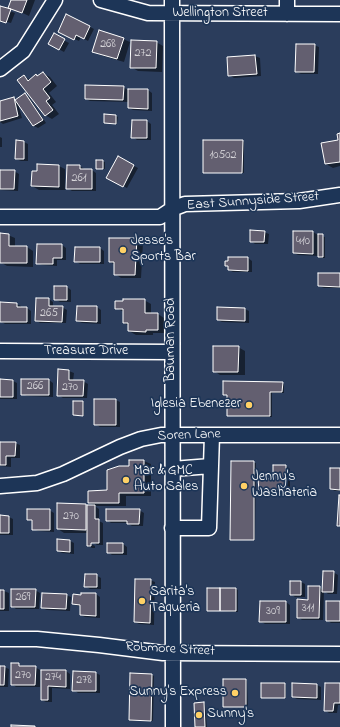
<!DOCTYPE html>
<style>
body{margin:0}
canvas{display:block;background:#2b3d5c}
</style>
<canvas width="340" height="727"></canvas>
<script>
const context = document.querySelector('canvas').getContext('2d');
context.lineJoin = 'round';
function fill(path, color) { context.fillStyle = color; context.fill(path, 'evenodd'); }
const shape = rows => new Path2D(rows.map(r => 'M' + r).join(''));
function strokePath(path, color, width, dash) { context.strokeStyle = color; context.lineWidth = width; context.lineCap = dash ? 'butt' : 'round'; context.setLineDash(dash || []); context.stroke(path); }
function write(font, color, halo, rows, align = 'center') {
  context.font = font + ' "Indie Flower",sans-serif'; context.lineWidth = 3.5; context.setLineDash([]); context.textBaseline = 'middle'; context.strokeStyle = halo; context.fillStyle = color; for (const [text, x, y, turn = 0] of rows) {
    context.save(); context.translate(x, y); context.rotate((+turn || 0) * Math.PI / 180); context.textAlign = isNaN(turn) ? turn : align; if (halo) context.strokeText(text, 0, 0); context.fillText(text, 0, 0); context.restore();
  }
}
fill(shape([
 [12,0,35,0,29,16,10,7],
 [0,7,15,13,11,23,0,20],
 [67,15,94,29,88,41,81,37,79,41,63,34],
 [54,35,69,43,64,52,49,44],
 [123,39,130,42,124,62,100,55,93,51],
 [156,42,163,46,162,72,138,71,131,67],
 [314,45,319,47,318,74,301,74,296,72],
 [255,56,260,58,261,76,234,78,229,75,228,58],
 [43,73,50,77,57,86,49,93,56,102,52,105,59,114,52,119,45,115,24,76,30,80],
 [123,87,128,90,148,90,152,93,152,111,133,110,129,108,129,102,90,101,86,99],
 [25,94,29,97,46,123,38,128,34,126,18,104,22,118,3,124,0,122,0,102,13,98,16,100],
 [116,116,118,117,117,124,105,123],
 [147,121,151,124,151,140,137,140,133,137],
 [340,134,340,166,333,168,326,164,339,141],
 [0,137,2,138,2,147,0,147],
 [17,141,24,142,28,144,28,161,21,161,16,159],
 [242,141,244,142,244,173,206,173,204,172],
 [118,158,138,168,127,188,108,178],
 [97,161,105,162,105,169,97,168],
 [59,166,65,169,65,190,39,190,32,186],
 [80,166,84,169,84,170,92,170,96,173,96,191,72,191,67,188],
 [0,171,14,171,19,174,18,191,0,190],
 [264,232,269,234,268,244,255,244,251,241],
 [294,232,313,232,318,235,325,237,325,258,321,258,319,256,298,255,294,253],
 [8,235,15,238,15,247,27,247,33,251,33,267,7,266,0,262],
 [137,239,143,243,141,278,121,278,115,274,115,265,110,262],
 [62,245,66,248,66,260,57,260,57,266,42,265,37,263],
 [100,248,104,251,104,264,80,264,75,261],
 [248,258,252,261,252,272,233,272,229,270,229,267,226,265,229,262],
 [340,274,340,288,324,288,319,286],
 [67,287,71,290,71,302,60,302,55,299],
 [36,299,49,299,53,302,53,307,62,307,67,310,66,323,40,323,36,320],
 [144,300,151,304,151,314,158,314,164,318,164,333,153,333,153,335,136,335,129,331,129,326,124,323,124,312,116,308,124,302],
 [16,304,21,306,21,308,27,308,31,311,31,324,5,324,0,321],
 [97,307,101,310,101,324,82,323,77,321],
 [245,309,249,311,249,323,222,322,218,320],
 [238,347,245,351,245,375,220,375,214,371],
 [59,370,69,371,74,373,73,381,83,381,88,384,87,398,63,398,58,395],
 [0,380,13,381,17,383,17,399,0,399],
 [49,380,53,383,53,397,27,396,22,394],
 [282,383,284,384,284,393,272,393,272,417,230,416,228,415,228,395,224,394],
 [95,400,116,400,120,402,120,427,100,427,95,424],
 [83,402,84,403,84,416,74,415],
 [0,443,15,443,20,445,20,458,11,458,11,467,0,466],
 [144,461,151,464,151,496,126,496,126,506,96,506,89,503,108,491,130,467],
 [232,462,256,463,255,540,231,539],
 [274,466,286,466,290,469,290,492,264,492,260,489,274,480],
 [340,469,340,491,335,491,331,489],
 [58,504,86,505,89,506,95,506,99,509,99,521,103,523,103,545,97,545,91,541,91,544,95,546,95,548,92,548,88,546,88,533,64,533,58,529],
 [49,510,54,513,54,532,38,531,33,529,33,522,28,519],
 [139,510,144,513,143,526,132,526,127,523,111,523,107,520],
 [0,516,9,517,13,519,13,535,0,535],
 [58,540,70,541,74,543,74,554,62,553,58,551],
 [123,544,127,547,127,555,112,555,108,552],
 [333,572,338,575,337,594,328,594,324,591,323,620,302,620,298,617,319,587,323,590],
 [96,575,101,578,101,589,90,589,85,586],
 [150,580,155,582,154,625,139,624,135,622],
 [301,582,305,584,305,597,295,597,291,594],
 [236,589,238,590,238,612,208,610],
 [35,590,40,593,39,609,16,609,12,606],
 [0,591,4,591,9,593,9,611,0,611],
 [82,594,96,594,100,597,100,618,85,617,81,615,81,606,78,606,73,604,82,596],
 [66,595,71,597,70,611,47,610,42,608],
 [286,602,290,605,290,624,265,624,260,621],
 [340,602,340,623,331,623,327,620],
 [18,664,23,667,35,667,40,670,40,687,16,687,12,684],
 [0,667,4,667,9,669,8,687,0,687],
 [42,671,66,671,70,674,70,689,52,688,52,702,46,702,42,700],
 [74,672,96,673,100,675,100,693,78,693,74,690],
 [152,675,154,676,153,721,132,721,130,720],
 [246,680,247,681,248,707,226,707,224,706],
 [284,684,286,685,286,698,262,697],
 [340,684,340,705,338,705,337,713,329,713,325,710],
 [317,685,321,687,321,700,297,699,293,697],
 [203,703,205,704,207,727,197,727]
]), '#0007');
const building = shape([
 [11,0,27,0,22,13,8,8,11,0],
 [0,6,11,9,6,23,0,21,0,6],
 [66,14,90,26,84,39,76,35,74,40,58,32,66,14],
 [99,30,124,38,117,59,92,52,99,30],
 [54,33,65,39,59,50,48,44,54,33],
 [131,40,157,41,156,68,130,68,131,40],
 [296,44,315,44,314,72,295,72,296,44],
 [255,55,257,74,228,76,227,57,255,55],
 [43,72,51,82,43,89,50,98,46,101,53,110,45,116,17,80,24,75,28,81,36,74,37,76,43,72],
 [85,85,124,86,123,100,85,99,85,85],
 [128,89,148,89,148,109,128,108,128,89],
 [25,93,43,120,33,126,15,100,25,93],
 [14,97,18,116,0,121,0,101,14,97],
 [104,114,116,115,116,124,104,123,104,114],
 [132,120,147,120,147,138,131,138,132,120],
 [340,133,340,162,325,164,321,143,338,140,337,134,340,133],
 [16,140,24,141,24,159,15,159,16,140],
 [203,140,243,140,242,173,203,173,203,140],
 [118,156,134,165,123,187,106,178,118,156],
 [96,160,103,160,103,169,96,169,96,160],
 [37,164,59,165,59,187,31,186,32,171,37,171,37,164],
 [67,165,80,165,80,169,92,169,92,189,66,189,67,165],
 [0,170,15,170,14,189,0,189,0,170],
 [250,230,265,231,264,242,250,242,250,230],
 [293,231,313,231,313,254,293,253,293,231],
 [0,233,9,234,9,246,27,246,27,263,0,263,0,233],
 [318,234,323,234,323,257,318,257,318,234],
 [109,238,137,238,135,275,114,275,114,262,109,262,109,238],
 [37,244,62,244,62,258,53,258,53,264,36,264,37,244],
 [75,247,100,247,100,262,74,262,75,247],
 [228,257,248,257,248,271,228,270,228,266,225,266,225,261,228,261,228,257],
 [318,273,340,273,340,287,318,286,318,273],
 [54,286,67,286,67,300,54,300,54,286],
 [36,298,49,298,49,306,63,306,62,322,35,321,36,298],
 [123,299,145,299,145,313,158,313,158,330,146,330,146,332,128,331,128,323,123,323,123,309,115,309,115,301,123,301,123,299],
 [0,302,17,303,17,307,27,307,27,322,0,322,0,302],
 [77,306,97,306,97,322,76,321,77,306],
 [217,307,245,308,245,321,217,320,217,307],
 [213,346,239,346,238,372,213,372,213,346],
 [58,369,69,370,69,380,84,380,83,396,57,396,58,369],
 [0,379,13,380,13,397,0,397,0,379],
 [21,379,49,379,49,395,21,395,21,379],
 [223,381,283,382,282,392,270,392,270,416,227,416,227,395,223,395,223,381],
 [94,399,116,399,116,425,94,425,94,399],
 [73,401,83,401,83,416,73,415,73,401],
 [0,442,16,442,15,456,6,456,6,465,0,465,0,442],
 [129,460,144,460,144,493,119,493,119,503,88,503,88,491,107,490,107,470,119,466,129,466,129,460],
 [231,461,254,461,254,540,230,540,231,461],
 [273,465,286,465,286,490,259,490,258,479,273,479,273,465],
 [330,468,340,468,340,490,330,489,330,468],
 [339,495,340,495,340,526,337,526,339,495],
 [57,503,86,504,86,530,57,529,57,503],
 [87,505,95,505,95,519,99,519,99,543,91,543,91,546,87,546,87,505],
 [27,509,50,509,50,530,32,530,32,520,27,520,27,509],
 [106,509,140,509,139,524,127,524,127,521,106,521,106,509],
 [0,515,9,516,9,533,0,533,0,515],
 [57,539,70,540,70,552,57,551,57,539],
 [107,543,123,543,123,553,107,553,107,543],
 [323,571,334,571,333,592,322,592,323,571],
 [85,574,97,574,97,587,84,587,85,574],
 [135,579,151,579,150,623,134,622,135,579],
 [290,581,301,581,301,595,290,595,290,581],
 [308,586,320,586,319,618,297,618,297,599,308,600,308,586],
 [207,588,220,588,220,611,207,611,207,588],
 [220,588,236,588,236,611,220,611,220,588],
 [11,589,36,589,35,607,11,607,11,589],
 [0,590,4,590,4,609,0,609,0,590],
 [42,593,67,594,66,609,41,608,42,593],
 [81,593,96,593,96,616,80,615,80,605,72,604,73,594,81,595,81,593],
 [260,601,286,601,286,622,259,622,260,601],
 [326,601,340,601,340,621,326,621,326,601],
 [11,663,19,663,19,666,36,666,35,685,11,685,11,663],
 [0,666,5,666,4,685,0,685,0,666],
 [41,670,66,670,66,687,48,686,48,700,41,700,41,670],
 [73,671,96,672,96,691,72,691,73,671],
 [130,673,152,674,151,721,129,720,130,673],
 [223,679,246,679,246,707,223,707,223,679],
 [261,683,285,683,285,698,261,698,261,683],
 [292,683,317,684,317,698,292,697,292,683],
 [325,683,340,683,340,703,334,703,333,711,324,711,325,683],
 [204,702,205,727,195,727,194,703,204,702],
 [11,725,35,726,35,727,11,727,11,725]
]);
fill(building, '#635f70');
strokePath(building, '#fff', 1);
const minor = shape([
 [101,0,148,13,340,14],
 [172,0,173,727],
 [287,14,287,0],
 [0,69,23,51,55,0],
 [0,217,160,217,172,209,185,204,299,201,340,195],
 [0,351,172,352],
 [172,469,211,466],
 [0,486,37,483,63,474,120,447,141,439,161,435,340,435],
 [172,528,209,528,212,435],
 [0,639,37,639,99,645,163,653,340,654]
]);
strokePath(minor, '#fff', 17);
strokePath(minor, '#1d3557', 14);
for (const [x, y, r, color] of [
 [123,250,4,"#ffd166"],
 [249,405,4,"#ffd166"],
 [126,480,4,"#ffd166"],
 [244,486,4,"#ffd166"],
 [142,601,4,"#ffd166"],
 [235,693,4,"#ffd166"],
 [199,715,4,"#ffd166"]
]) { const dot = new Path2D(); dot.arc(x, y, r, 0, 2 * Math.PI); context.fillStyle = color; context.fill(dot); strokePath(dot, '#1d3557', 1.5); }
write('12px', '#d8d7db', null, [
 ["268",108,45],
 ["272",143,54],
 ["10502",223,156],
 ["261",79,179],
 ["410",303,242],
 ["265",49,314],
 ["266",35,387],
 ["270",70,388],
 ["270",71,517],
 ["269",23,598],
 ["311",308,609],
 ["309",273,612],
 ["270",23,676],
 ["274",53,678],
 ["278",84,681]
]);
write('14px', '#fff', '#1d3557', [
 ["Wellington Street",220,14],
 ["East Sunnyside Street",253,202,-4],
 ["Bauman Road",172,340,-90],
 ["Treasure Drive",86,352],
 ["Soren Lane",189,436,-2],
 ["Robmore Street",170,650,3]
]);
write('14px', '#fff', '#1d3557', [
 ["Jesse's",131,242],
 ["Sports Bar",131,258],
 ["Iglesia Ebenezer",241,405,"right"],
 ["Mar & GMC",134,472],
 ["Auto Sales",134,488],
 ["Jenny's",252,478],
 ["Washateria",252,494],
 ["Sarita's",150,593],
 ["Taqueria",150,609],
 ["Sunny's Express",227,693,"right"],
 ["Sunny's",207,715]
], 'left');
</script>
